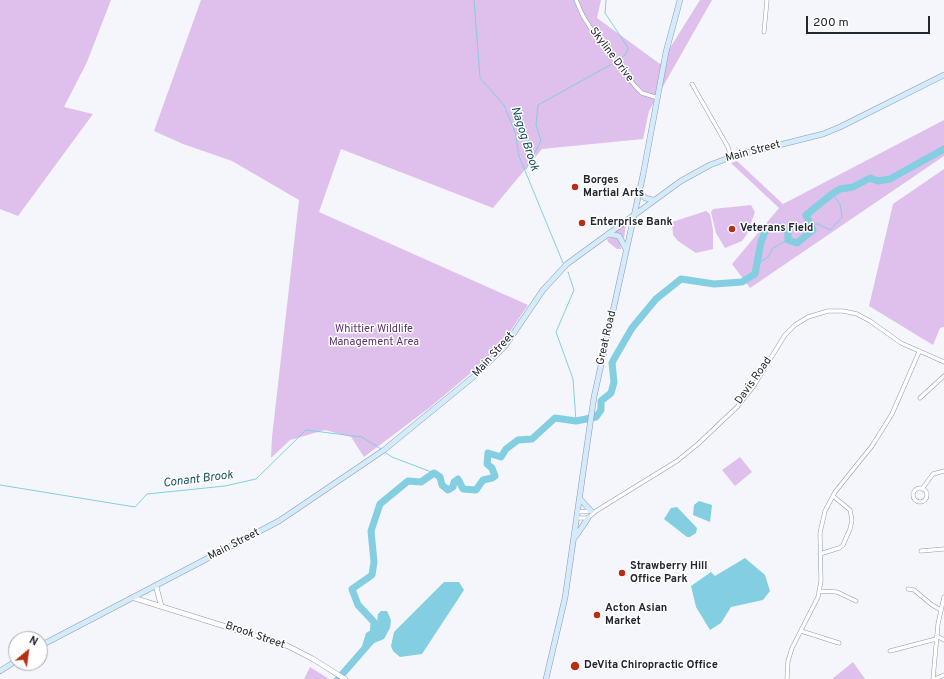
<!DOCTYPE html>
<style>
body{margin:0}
#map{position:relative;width:944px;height:679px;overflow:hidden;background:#f4f6fc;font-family:Overpass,sans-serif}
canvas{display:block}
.north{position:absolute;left:8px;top:631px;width:40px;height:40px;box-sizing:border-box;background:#fff;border:1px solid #a7a9ad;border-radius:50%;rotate:29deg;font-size:11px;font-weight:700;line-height:16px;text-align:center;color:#232731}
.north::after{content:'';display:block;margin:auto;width:14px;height:18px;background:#b92e12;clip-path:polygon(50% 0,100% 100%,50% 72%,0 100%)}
.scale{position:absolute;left:806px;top:16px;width:124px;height:18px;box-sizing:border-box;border:2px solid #232731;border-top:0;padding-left:5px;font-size:12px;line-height:14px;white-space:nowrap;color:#232731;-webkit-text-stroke:3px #fff;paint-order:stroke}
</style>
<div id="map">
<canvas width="944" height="679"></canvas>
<div class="north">N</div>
<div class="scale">200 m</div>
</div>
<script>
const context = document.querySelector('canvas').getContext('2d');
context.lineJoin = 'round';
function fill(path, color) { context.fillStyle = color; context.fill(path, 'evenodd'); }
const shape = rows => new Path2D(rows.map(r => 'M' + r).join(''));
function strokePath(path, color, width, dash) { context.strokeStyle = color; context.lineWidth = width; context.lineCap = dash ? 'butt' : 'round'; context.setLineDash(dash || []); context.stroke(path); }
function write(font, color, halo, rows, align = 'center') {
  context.font = font + ' Overpass,sans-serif'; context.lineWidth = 3; context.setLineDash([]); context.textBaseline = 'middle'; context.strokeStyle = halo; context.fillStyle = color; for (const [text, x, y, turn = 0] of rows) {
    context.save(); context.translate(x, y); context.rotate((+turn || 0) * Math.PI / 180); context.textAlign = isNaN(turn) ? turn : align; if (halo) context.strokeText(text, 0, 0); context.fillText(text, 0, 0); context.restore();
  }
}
fill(shape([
 [0,0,111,0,87,62,64,107,93,114,18,216,0,209],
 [201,0,601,0,597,18,660,64,700,0,712,0,649,111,643,139,542,149,493,208,341,149,319,212,528,305,505,339,478,367,429,408,364,457,351,437,325,430,290,440,271,458,272,437,299,200,232,161,183,144,154,131],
 [944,120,944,156,750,288,732,264,779,208,731,163,737,161,783,204],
 [944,169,944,327,940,328,933,345,869,306,893,204],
 [751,205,755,212,747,234,742,241,725,248,716,233,711,212,713,209],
 [706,211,710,214,713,230,713,249,696,253,678,241,673,235,672,222],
 [625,225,626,225,624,238,615,232],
 [612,237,619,239,621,249,617,249,608,242,607,239],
 [740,457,752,472,735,486,722,470],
 [853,662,865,679,832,679,842,671],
 [310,667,329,679,304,679]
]), '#dfbfec');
fill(shape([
 [699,501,712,505,710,522,693,515,694,505],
 [677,507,697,528,696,533,690,537,687,537,664,519,671,508],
 [745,558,765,575,770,591,763,600,731,607,721,623,710,630,696,607,691,586,711,572,715,576],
 [444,582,459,582,464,590,422,654,400,657,393,651,391,646,394,632],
 [381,611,387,611,391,620,390,628,384,639,364,647,362,646,366,633,371,630,377,623,378,614]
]), '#83cee0');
strokePath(shape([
 [474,0,480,78,504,105,515,132,519,156,563,263],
 [606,0,605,13,627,46,628,50,625,55,619,59],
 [526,169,541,141,536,125,538,105,612,64],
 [812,224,818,224,830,230,842,217,840,204,832,194],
 [757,264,768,257,773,248,788,240],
 [568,272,574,290,556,332,573,379,576,421],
 [386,453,392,457,434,473],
 [0,485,135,507,147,494,225,486,256,479,306,430,362,437,381,449]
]), '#83cee0', 1);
strokePath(shape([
 [338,679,373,639,374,622,358,605,352,589,372,575,374,562,371,531,380,504,408,481,421,482,434,473,440,477,442,485,448,490,453,487,454,482,458,479,463,489,476,490,483,480,492,478,495,476,492,468,487,464,488,453,501,457,506,449,518,440,532,439,555,418,576,421,596,417,601,410,601,401,611,393,614,382,612,363,614,359,632,328,656,299,681,279,714,284,742,282,755,274,761,242,766,229,773,227,781,227,788,231,788,240,797,243,813,230,806,215,832,194,840,189,853,187,870,178,878,181,890,179,944,149]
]), '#83cee0', 7);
const minor = shape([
 [576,0,583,16,595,35,635,86,642,93,658,98],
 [764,32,767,0],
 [692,84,728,147,731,157],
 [920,398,944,376],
 '913 495a7 7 0 1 1 14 0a7 7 0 1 1-14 0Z',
 [922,489,933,474,944,471],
 [578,512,590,511],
 [577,518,588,518,596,511,677,461,698,444,737,407,753,387,785,335,795,325,808,317,828,311,843,311,857,314,870,321,901,343,944,362],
 [921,551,944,549],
 [820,554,839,548,843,545,850,529,852,520,850,510,833,496],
 [908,589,914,590,932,605,941,610],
 [819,591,837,592,856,601],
 [801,631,839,643],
 [937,636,944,640],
 [890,651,936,639],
 [787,679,788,661,792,648,818,597,821,581,820,533,825,511,835,492,872,446,892,414,919,352],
 [933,679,938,624,944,597],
 [935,679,944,675]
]);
const tertiary = shape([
 [156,586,161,605],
 [134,598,288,646,313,659,345,679]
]);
const secondary = shape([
 [639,190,645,198,653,200],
 [608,234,619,236,626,249],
 [580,499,591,511],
 [576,536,588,518],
 [40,646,279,521,384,450,478,373,505,346,543,290,567,264,681,181,710,165,731,157,823,134,840,127,944,75],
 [0,671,16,661],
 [546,679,565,598,594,397,643,175,666,52,680,0]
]);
strokePath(minor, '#8e99b0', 4.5);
strokePath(tertiary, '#8e99b0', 5.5);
strokePath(secondary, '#8e99b0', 6);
strokePath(minor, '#fff', 3.5);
strokePath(tertiary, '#fff', 4.5);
strokePath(secondary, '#d3ebfb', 5);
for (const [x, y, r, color] of [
 [575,187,4,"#b92e12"],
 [582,223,4,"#b92e12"],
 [732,229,4,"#b92e12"],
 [622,573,4,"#b92e12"],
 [597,615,4,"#b92e12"],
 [575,666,5,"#b92e12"]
]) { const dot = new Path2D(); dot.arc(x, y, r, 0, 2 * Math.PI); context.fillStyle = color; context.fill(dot); strokePath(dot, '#fff', 1.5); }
write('11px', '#232731', '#fff', [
 ["Skyline Drive",611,55,53],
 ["Main Street",753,152,-15],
 ["Great Road",607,338,-77],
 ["Main Street",494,355,-48],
 ["Davis Road",754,381,-55],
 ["Main Street",234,545,-27],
 ["Brook Street",255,636,19]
]);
write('bold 11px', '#232731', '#fff', [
 ["Borges",583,181],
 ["Martial Arts",583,194],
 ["Enterprise Bank",590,223],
 ["Veterans Field",740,229],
 ["Strawberry Hill",630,567],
 ["Office Park",630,580],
 ["Acton Asian",605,609],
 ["Market",605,622],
 ["DeVita Chiropractic Office",584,666]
], 'left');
write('11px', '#5e326d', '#fff', [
 ["Whittier Wildlife",374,330],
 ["Management Area",374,343]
]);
write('italic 12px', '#0f505d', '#fff', [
 ["Nagog Brook",524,139,72],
 ["Conant Brook",198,480,-7]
]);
</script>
